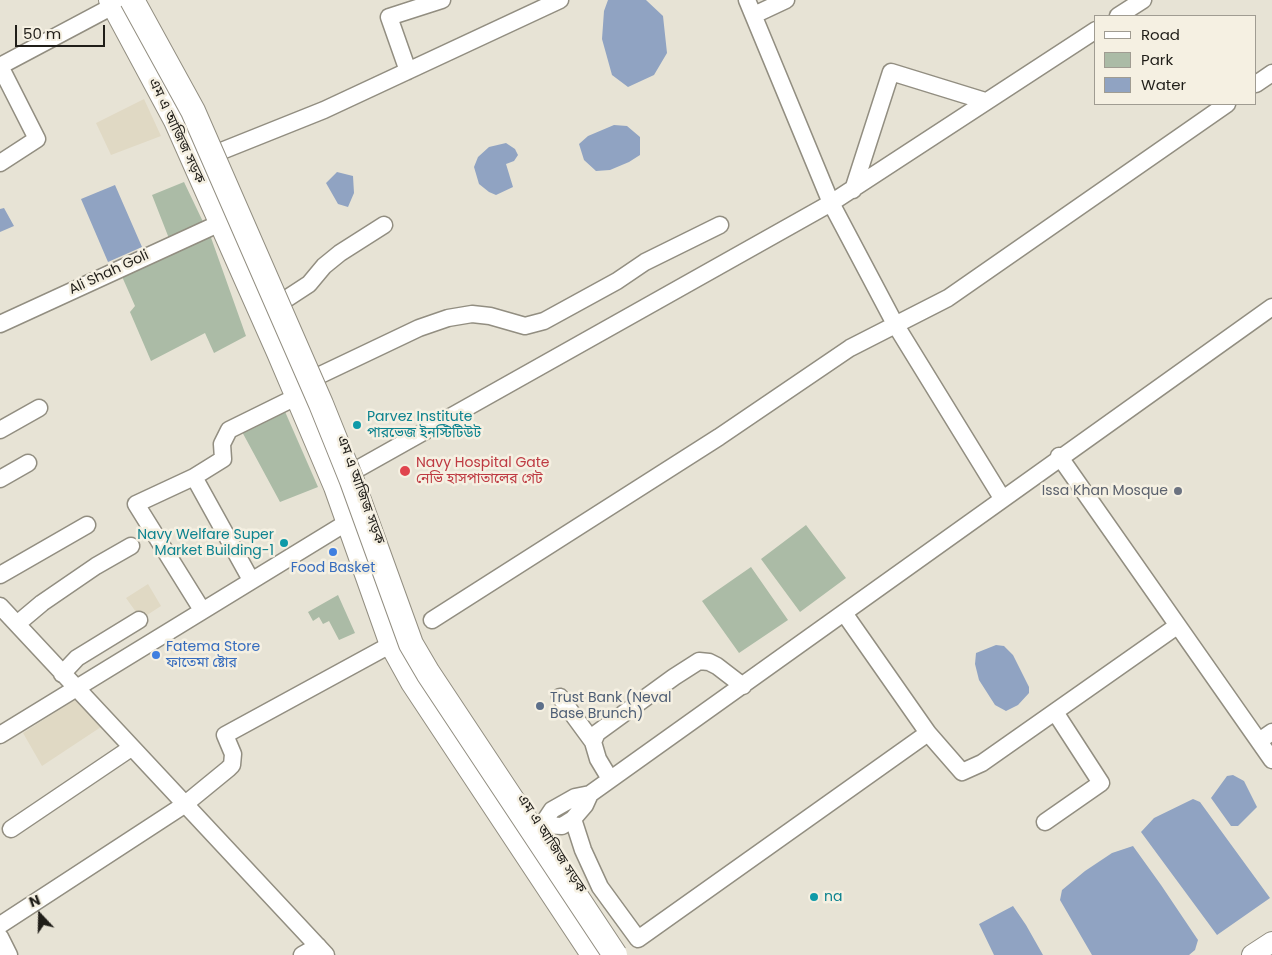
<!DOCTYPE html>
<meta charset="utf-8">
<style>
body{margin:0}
#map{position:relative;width:1272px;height:955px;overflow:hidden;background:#e7e3d5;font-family:Poppins,sans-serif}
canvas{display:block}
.legend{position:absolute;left:1094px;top:15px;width:162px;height:90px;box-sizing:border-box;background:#f5f0e2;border:1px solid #a09c92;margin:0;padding:6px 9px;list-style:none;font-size:15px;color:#201e19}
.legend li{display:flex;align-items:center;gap:10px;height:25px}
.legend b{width:25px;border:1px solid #a09c92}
.north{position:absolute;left:15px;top:890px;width:50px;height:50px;-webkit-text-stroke:4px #f5f0e2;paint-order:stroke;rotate:339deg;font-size:14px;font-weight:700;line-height:20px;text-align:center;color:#201e19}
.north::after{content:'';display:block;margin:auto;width:18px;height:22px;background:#201e19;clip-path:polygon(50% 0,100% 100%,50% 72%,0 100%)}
.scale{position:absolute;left:15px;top:25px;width:90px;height:22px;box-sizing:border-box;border:2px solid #201e19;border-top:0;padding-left:6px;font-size:15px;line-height:18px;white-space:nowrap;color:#201e19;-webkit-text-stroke:4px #f5f0e2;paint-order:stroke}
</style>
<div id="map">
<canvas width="1272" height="955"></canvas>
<ul class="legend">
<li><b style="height:6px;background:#fff"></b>Road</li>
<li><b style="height:14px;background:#abbba6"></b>Park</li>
<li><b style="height:14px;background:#90a3c2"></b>Water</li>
</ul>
<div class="north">N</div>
<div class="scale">50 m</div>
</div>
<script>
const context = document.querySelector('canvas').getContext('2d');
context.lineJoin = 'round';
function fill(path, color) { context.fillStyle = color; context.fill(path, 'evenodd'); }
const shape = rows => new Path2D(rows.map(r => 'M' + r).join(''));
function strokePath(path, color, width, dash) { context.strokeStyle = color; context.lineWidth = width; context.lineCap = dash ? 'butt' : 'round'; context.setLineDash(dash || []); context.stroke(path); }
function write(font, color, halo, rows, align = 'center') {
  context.font = font + ' Poppins,"Noto Sans Bengali",sans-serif'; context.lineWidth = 5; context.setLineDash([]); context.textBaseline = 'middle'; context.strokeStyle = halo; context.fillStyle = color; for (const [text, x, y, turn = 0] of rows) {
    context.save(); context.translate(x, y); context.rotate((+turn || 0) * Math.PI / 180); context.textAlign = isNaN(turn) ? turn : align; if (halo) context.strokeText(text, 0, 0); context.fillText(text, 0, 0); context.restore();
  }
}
fill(shape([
 [144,99,161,136,111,155,96,123],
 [148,584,161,606,141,619,126,598],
 [77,698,104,725,42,766,23,733]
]), '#e0d9c4');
fill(shape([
 [184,182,205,226,170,241,152,195],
 [209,232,246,336,214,353,205,333,151,361,130,312,135,306,120,272],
 [283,407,318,487,280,502,240,428],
 [806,525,846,578,800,612,761,559],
 [751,567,788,620,739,653,702,601],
 [338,595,355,633,339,640,329,621,323,624,319,617,313,621,308,612]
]), '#abbba6');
fill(shape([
 [608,0,646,0,663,16,667,53,654,75,628,87,612,75,602,39,604,11],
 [614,125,627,126,640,137,640,155,629,162,610,170,596,171,584,160,579,144,588,136],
 [506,143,515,149,518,155,514,161,506,164,513,187,496,195,489,192,479,184,474,167,478,157,489,147],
 [337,172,353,176,354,193,348,207,338,204,326,183],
 [115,185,142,247,108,262,81,199],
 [4,208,14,226,0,232,0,209],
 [996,645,1004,646,1013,655,1029,687,1029,693,1018,705,1006,711,995,705,979,680,975,664,976,653],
 [1233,775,1244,781,1257,807,1238,826,1231,826,1211,798,1227,776],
 [1193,799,1200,802,1270,898,1217,935,1141,832,1154,818],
 [1133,846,1161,885,1198,940,1195,950,1189,955,1092,955,1060,900,1062,890,1085,871,1112,853],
 [1013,906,1026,925,1043,955,994,955,979,924]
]), '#90a3c2');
const minor = shape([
 [747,0,831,203,895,324,1002,498],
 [754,15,786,0],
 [1118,16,1143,0],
 [0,66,113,6],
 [408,71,389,17,442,0],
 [1256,84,1272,73],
 [219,152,324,110,560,0],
 [0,163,37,139,0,66],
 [853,190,891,72,985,101],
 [283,301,309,284,324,266,340,253,384,225],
 [0,324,218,224],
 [316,377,419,328,448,318,472,314,490,316,525,326,544,321,617,281,645,262,720,225],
 [0,430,39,408],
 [1059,456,1272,760],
 [354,471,831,203,1096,30],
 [194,477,251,580],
 [0,479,28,463],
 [0,575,87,525],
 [0,606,326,955],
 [202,610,136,504,194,477,223,459,222,444,229,430,296,397],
 [844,613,928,733,962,772,982,763,1177,626],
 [432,620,719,437,850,348,948,298,1227,104],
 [17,624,42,603,96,566,131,546],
 [62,674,77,658,139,620],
 [560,697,593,742],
 [0,735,346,523],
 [1259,741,1272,732],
 [610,779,598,759,593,742,597,733,674,677,699,661,709,662,717,666,743,686],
 [573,819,583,850,600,887,638,939,928,733],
 [1045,822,1101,783,1055,712],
 [542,825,562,826,573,819,585,805,590,794],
 [11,829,131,748],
 [525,836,542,825,552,810,575,797,590,794,1272,307],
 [0,925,184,805,228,769,232,765,233,754,225,735,390,645],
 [0,937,9,955],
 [302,955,318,946]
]);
const major = shape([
 [109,0,174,121,277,353,334,487,390,645,411,683,591,955],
 [1252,955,1272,942]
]);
strokePath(minor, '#928e81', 19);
strokePath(major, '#928e81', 22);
strokePath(minor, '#fff', 16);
strokePath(major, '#fff', 20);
const highwayBridge = shape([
 [132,0,193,111,321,404,352,481,411,644,428,673,615,955]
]);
strokePath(highwayBridge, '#928e81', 26, []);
strokePath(highwayBridge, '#fff', 24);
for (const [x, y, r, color] of [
 [357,425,5,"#0f9aa8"],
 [405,471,6,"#e0444e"],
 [1178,491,5,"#6b7280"],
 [284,543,5,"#0f9aa8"],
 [333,552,5,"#3f7fe0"],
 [156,655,5,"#3f7fe0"],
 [540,706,5,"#5c6f8a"],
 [814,897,5,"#0f9aa8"]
]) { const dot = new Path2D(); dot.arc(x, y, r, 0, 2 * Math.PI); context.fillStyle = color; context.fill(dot); strokePath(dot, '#f5f0e2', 2); }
write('14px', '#201e19', '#f5f0e2', [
 ["এম এ আজিজ সড়ক",176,131,65],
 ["Ali Shah Goli",109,273,-25],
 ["এম এ আজিজ সড়ক",360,490,70],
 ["এম এ আজিজ সড়ক",551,844,57]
]);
write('14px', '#0d838f', '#f5f0e2', [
 ["Parvez Institute",367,417],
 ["পারভেজ ইনস্টিটিউট",367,433],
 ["Navy Welfare Super",274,535,"right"],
 ["Market Building-1",274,551,"right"],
 ["na",824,897]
], 'left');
write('14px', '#be3a42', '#f5f0e2', [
 ["Navy Hospital Gate",416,463],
 ["নেভি হাসপাতালের গেট",416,479]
], 'left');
write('14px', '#5b616d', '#f5f0e2', [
 ["Issa Khan Mosque",1168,491]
], 'right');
write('14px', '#366cbe', '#f5f0e2', [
 ["Food Basket",333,568],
 ["Fatema Store",166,647,"left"],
 ["ফাতেমা ষ্টোর",166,663,"left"]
]);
write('14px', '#4e5e75', '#f5f0e2', [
 ["Trust Bank (Neval",550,698],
 ["Base Brunch)",550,714]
], 'left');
</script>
